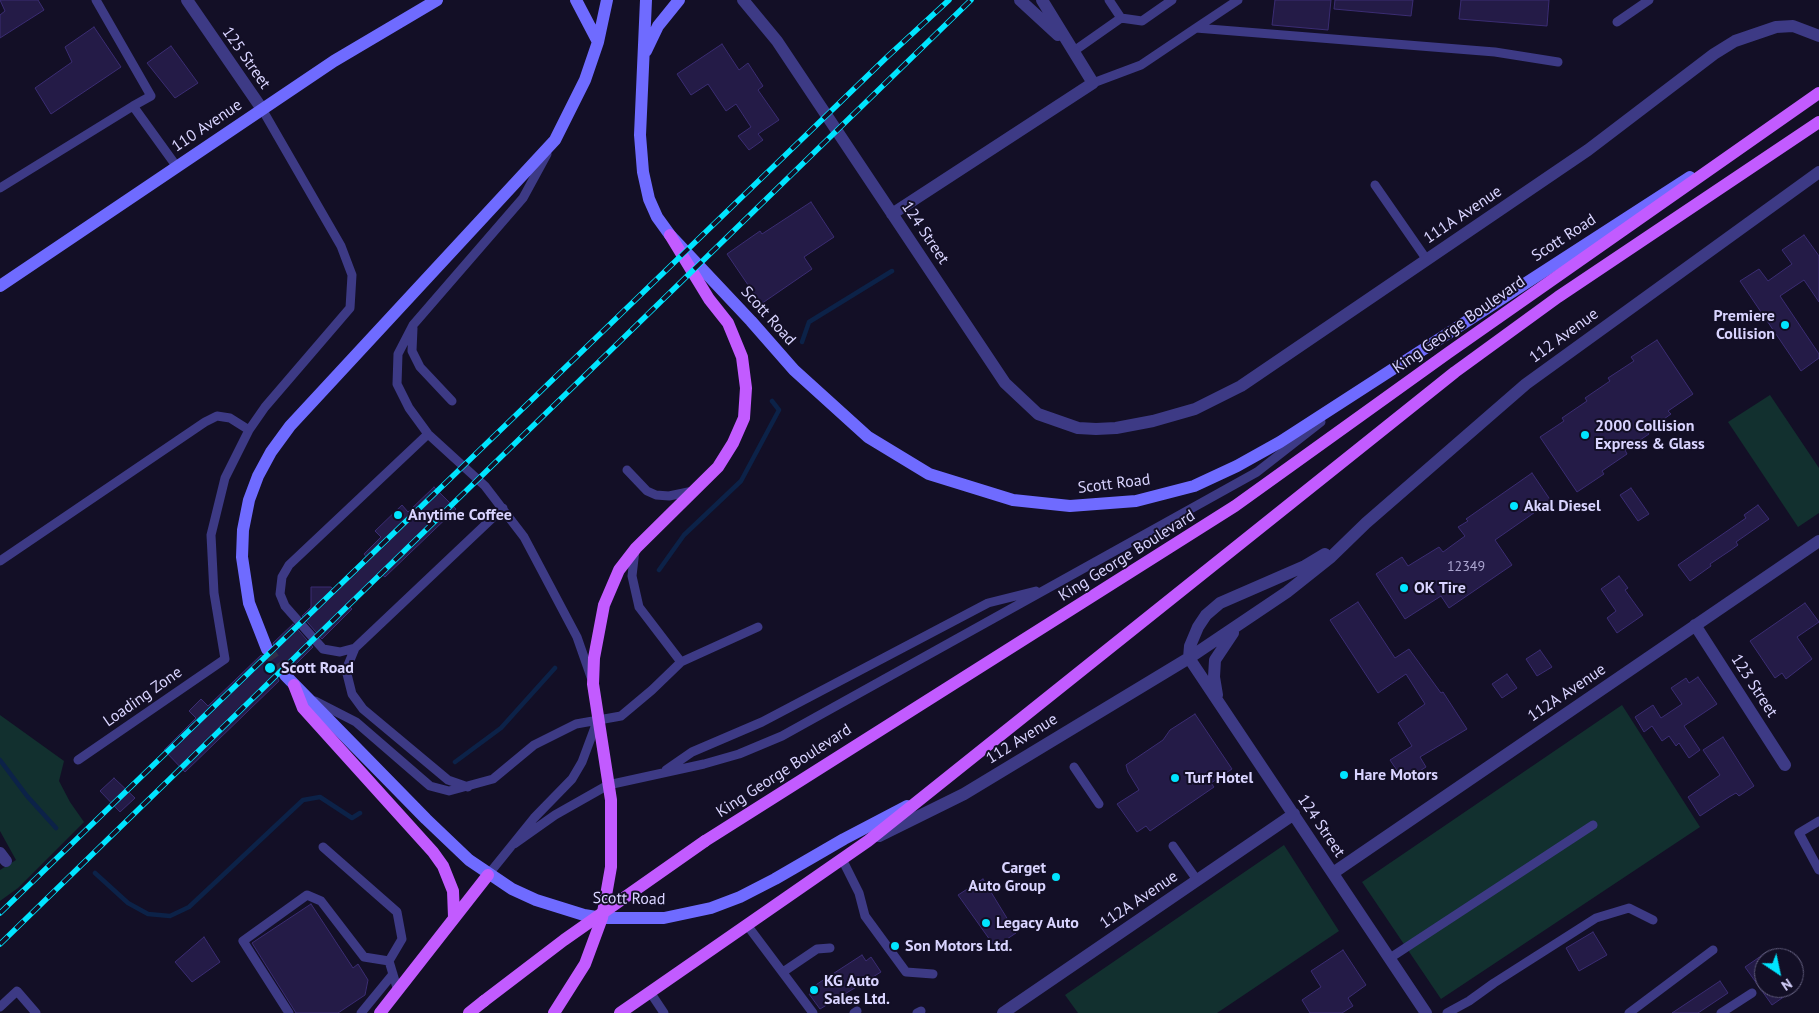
<!DOCTYPE html>
<style>
body{margin:0}
#map{position:relative;width:1819px;height:1013px;overflow:hidden;background:#130f26;font-family:"PT Sans",sans-serif}
canvas{display:block}
.north{position:absolute;left:1754px;top:948px;width:50px;height:50px;box-sizing:border-box;background:#130f26;border:1px solid #625e7d;border-radius:50%;rotate:146deg;font-size:14px;font-weight:700;line-height:20px;text-align:center;color:#d9d4ff}
.north::after{content:'';display:block;margin:auto;width:18px;height:22px;background:#00e5ff;clip-path:polygon(50% 0,100% 100%,50% 72%,0 100%)}
</style>
<div id="map">
<canvas width="1819" height="1013"></canvas>
<div class="north">N</div>
</div>
<script>
const context = document.querySelector('canvas').getContext('2d');
context.lineJoin = 'round';
function fill(path, color) { context.fillStyle = color; context.fill(path, 'evenodd'); }
const shape = rows => new Path2D(rows.map(r => 'M' + r).join(''));
function strokePath(path, color, width, dash) { context.strokeStyle = color; context.lineWidth = width; context.lineCap = dash ? 'butt' : 'round'; context.setLineDash(dash || []); context.stroke(path); }
function write(font, color, halo, rows, align = 'center') {
  context.font = font + ' "PT Sans",sans-serif'; context.lineWidth = 4; context.setLineDash([]); context.textBaseline = 'middle'; context.strokeStyle = halo; context.fillStyle = color; for (const [text, x, y, turn = 0] of rows) {
    context.save(); context.translate(x, y); context.rotate((+turn || 0) * Math.PI / 180); context.textAlign = isNaN(turn) ? turn : align; if (halo) context.strokeText(text, 0, 0); context.fillText(text, 0, 0); context.restore();
  }
}
fill(shape([
 [1770,395,1819,468,1819,513,1798,527,1728,422],
 [1622,705,1700,827,1441,999,1362,882],
 [0,715,64,761,59,781,70,802,84,822,18,888,0,901,0,870,16,860,0,831],
 [1284,845,1339,931,1217,1013,1078,1013,1065,995]
]), '#12302f');
strokePath(shape([
 [802,342,809,322,892,271],
 [659,570,684,535,741,481,779,410,772,401],
 [0,760,27,796,56,828],
 [455,762,501,728,555,668],
 [95,873,128,903,148,914,170,916,189,907,303,800,320,797,352,818,360,813]
]), '#0c2248', 4.5);
const building = shape([
 [0,0,38,0,44,10,0,38,0,15,5,11,0,0],
 [1275,0,1331,0,1328,30,1272,25,1275,0],
 [1335,0,1413,0,1411,16,1334,9,1335,0],
 [1461,0,1549,0,1547,26,1459,19,1461,0],
 [94,27,121,67,51,114,35,88,72,62,65,47,94,27],
 [722,44,739,70,748,63,763,86,758,90,779,120,758,134,763,140,749,150,738,136,751,127,736,104,726,111,708,84,691,95,677,74,722,44],
 [171,46,198,83,175,98,147,63,171,46],
 [811,202,834,237,804,257,812,269,761,304,727,254,760,231,762,234,811,202],
 [1804,235,1819,256,1819,302,1804,280,1780,296,1819,354,1819,358,1801,371,1740,281,1759,269,1768,281,1792,264,1782,250,1804,235],
 [1657,340,1693,394,1668,411,1671,414,1647,431,1649,434,1625,450,1627,454,1602,471,1604,474,1577,492,1540,437,1564,421,1562,418,1587,401,1585,398,1610,381,1608,378,1634,361,1631,357,1657,340],
 [1532,473,1551,501,1495,540,1512,565,1449,608,1441,596,1405,619,1376,574,1402,557,1408,566,1439,547,1443,552,1465,536,1458,527,1468,521,1466,519,1532,473],
 [434,487,456,509,385,577,380,573,347,604,352,609,322,639,302,616,311,607,311,587,331,587,336,592,369,560,364,554,381,537,375,531,402,505,408,512,434,487],
 [1631,488,1649,514,1638,521,1620,495,1631,488],
 [1758,505,1769,519,1736,542,1738,545,1731,550,1710,564,1711,566,1690,581,1678,565,1746,518,1744,515,1758,505],
 [1619,576,1628,588,1625,590,1643,615,1617,633,1607,618,1616,611,1601,589,1619,576],
 [1358,602,1395,658,1409,649,1441,693,1443,692,1467,729,1420,757,1426,767,1404,781,1390,760,1412,746,1398,723,1425,704,1406,674,1378,693,1330,620,1358,602],
 [1805,603,1819,622,1797,637,1812,659,1786,679,1782,673,1775,678,1750,641,1805,603],
 [293,624,313,647,291,669,283,667,279,670,277,677,279,681,185,772,164,750,196,718,189,711,201,699,208,706,261,655,266,657,273,654,275,650,273,643,293,624],
 [1540,650,1552,667,1537,676,1526,659,1540,650],
 [1507,674,1517,688,1502,698,1492,684,1507,674],
 [1698,677,1717,704,1684,726,1700,750,1689,758,1679,743,1676,746,1669,736,1662,741,1652,726,1644,732,1635,717,1653,705,1661,718,1682,704,1671,688,1686,678,1689,683,1698,677],
 [1195,714,1232,769,1211,783,1214,787,1150,831,1146,826,1137,832,1117,804,1139,790,1128,772,1126,765,1163,740,1170,730,1195,714],
 [1723,737,1754,786,1739,796,1736,793,1729,797,1700,816,1688,797,1720,775,1703,750,1723,737],
 [114,778,135,798,120,812,100,791,114,778],
 [983,879,1016,933,995,947,958,895,983,879],
 [311,904,353,968,358,964,368,980,365,995,338,1013,296,1013,252,943,311,904],
 [1593,932,1607,955,1579,971,1566,948,1593,932],
 [204,937,220,962,192,982,175,962,204,937],
 [1343,950,1366,985,1348,998,1353,1006,1342,1013,1310,1013,1302,1000,1321,987,1311,971,1343,950],
 [1764,954,1764,988,1779,988,1785,996,1772,1005,1745,967,1764,954],
 [862,955,866,961,871,957,881,972,820,1009,809,994,813,991,811,988,862,955],
 [1720,981,1728,993,1698,1013,1672,1013,1720,981]
]);
fill(building, '#241b47');
strokePath(building, '#3b2d73', 1);
strokePath(shape([
 [267,649,285,675]
]), '#312d47', 12, [12, 6]);
strokePath(shape([
 [96,0,151,96,133,106],
 [1109,0,1121,18],
 [1617,22,1649,0],
 [1196,28,1238,0],
 [1074,51,1121,18,1142,21,1172,0],
 [1093,83,1141,65,1196,28,1495,52,1558,62],
 [547,154,523,198,413,325,398,354,397,384,409,408,428,434,485,486,524,537,577,637,591,677],
 [1375,185,1427,260],
 [0,188,133,106,177,167],
 [413,328,412,351,420,367,452,401],
 [627,470,647,491,656,495,669,496,693,491],
 [635,550,632,576,639,607,681,662],
 [0,561,205,422,217,416,230,418,249,430],
 [355,648,340,652,323,649,285,606,280,594,282,577,289,565,428,434],
 [315,701,356,722,430,786,449,791,493,779,534,745,576,724,621,716,652,690,681,662,758,627],
 [78,760,225,659,214,593,211,535,225,478,249,430,265,407,350,308,352,275,341,246,262,109],
 [1074,767,1099,804],
 [666,770,692,752,762,722,988,603,1036,591],
 [468,787,448,780,363,709,352,694,346,670,355,648,503,508],
 [1819,821,1799,833,1819,870],
 [514,844,555,815,608,785,704,764,739,754,782,736,1257,472,1321,422],
 [1173,846,1197,880],
 [323,847,397,912,402,939,389,961,398,991],
 [842,859,859,893,865,916,906,972,933,974],
 [488,875,534,818,572,779,582,762,598,719],
 [747,925,813,1013],
 [1390,958,1593,825],
 [783,972,817,949,830,948],
 [650,992,664,1013],
 [0,1007,17,991,36,1013],
 [289,1013,243,941,307,895,321,901,364,957,389,961],
 [361,1013,393,974],
 [854,1013,857,1011],
 [917,1013,921,1011],
 [1447,1013,1469,1001,1494,983,1596,918,1629,908,1653,920],
 [1629,1013,1713,950],
 [1721,1013,1752,993]
]), '#3d3a85', 9);
strokePath(shape([
 [187,0,262,109],
 [743,0,777,41,1005,383,1038,414,1078,428,1096,429,1116,428,1153,421,1195,409,1241,386,1588,150,1714,54,1735,41,1776,27,1793,26,1819,36],
 [1020,0,1058,35],
 [892,214,1093,83,1042,0],
 [1695,625,1785,765],
 [1189,658,1426,1013],
 [1189,658,1190,646,1198,627,1206,615,1220,603,1305,566,1325,554],
 [1217,695,1214,677,1215,660,1233,633],
 [879,836,964,794,1189,658,1287,592,1331,557,1366,523,1526,384,1819,172],
 [0,853,6,861],
 [1333,873,1819,541],
 [1003,1013,1294,814]
]), '#3d3a85', 12);
strokePath(shape([
 [576,0,598,42],
 [646,0,640,135,643,172,649,199,657,217,670,235,751,321,794,370,868,437,929,474,1013,500,1070,506,1136,501,1194,486,1237,466,1280,442,1690,177],
 [646,51,658,26,679,0],
 [0,286,334,61,437,0],
 [267,649,249,603,242,557,243,530,249,500,258,476,271,452,290,426,555,140,585,80,598,42,607,0],
 [285,675,426,819,469,860,512,889,536,900,584,915,602,918,664,918,711,908,740,897,775,879,844,839,907,806]
]), '#6f6bff', 12);
strokePath(shape([
 [294,685,303,708,433,852,443,866,453,891,454,917],
 [705,841,1235,506,1448,353,1819,93],
 [380,1013,488,875],
 [469,1013,484,1001],
 [554,1013,585,964,602,918,611,867,611,800,593,684,594,658,604,605,619,570,636,548,718,467,733,443,744,418,746,388,742,357,728,323,709,299,670,235],
 [620,1013,868,841,1455,372,1558,297,1819,122]
]), '#c25bff', 12);
const rail = shape([
 [0,913,887,57,949,0],
 [0,944,971,0]
]);
strokePath(rail, '#00e5ff', 5.5);
strokePath(rail, '#130f26', 4, [11]);
strokePath(shape([
 [484,1001,564,940,705,841]
]), '#c25bff', 12);
for (const [x, y, r, color] of [
 [1785,325,5,"#00e5ff"],
 [1585,435,5,"#00e5ff"],
 [1514,506,5,"#00e5ff"],
 [398,515,5,"#00e5ff"],
 [1404,588,5,"#00e5ff"],
 [270,668,6,"#00e5ff"],
 [1344,775,5,"#00e5ff"],
 [1175,778,5,"#00e5ff"],
 [1056,877,5,"#00e5ff"],
 [986,923,5,"#00e5ff"],
 [895,946,5,"#00e5ff"],
 [814,990,5,"#00e5ff"]
]) { const dot = new Path2D(); dot.arc(x, y, r, 0, 2 * Math.PI); context.fillStyle = color; context.fill(dot); strokePath(dot, '#130f26', 2); }
write('14px', '#aca6d1', null, [
 ["12349",1466,567]
]);
write('16px', '#d9d4ff', '#130f26', [
 ["125 Street",246,58,55],
 ["110 Avenue",207,126,-34],
 ["111A Avenue",1463,215,-34],
 ["124 Street",925,233,56],
 ["Scott Road",1564,238,-33],
 ["Scott Road",768,316,48],
 ["King George Boulevard",1459,325,-35],
 ["112 Avenue",1564,336,-36],
 ["Scott Road",1114,484,-7],
 ["King George Boulevard",1127,556,-32],
 ["123 Street",1754,686,57],
 ["112A Avenue",1567,693,-34],
 ["Loading Zone",143,697,-35],
 ["112 Avenue",1022,739,-32],
 ["King George Boulevard",784,771,-33],
 ["124 Street",1321,826,56],
 ["Scott Road",629,899,1],
 ["112A Avenue",1139,900,-34]
]);
write('bold 16px', '#d9d4ff', '#130f26', [
 ["Premiere",1775,316,"right"],
 ["Collision",1775,334,"right"],
 ["2000 Collision",1595,426],
 ["Express & Glass",1595,444],
 ["Akal Diesel",1524,506],
 ["Anytime Coffee",408,515],
 ["OK Tire",1414,588],
 ["Scott Road",281,668],
 ["Hare Motors",1354,775],
 ["Turf Hotel",1185,778],
 ["Carget",1046,868,"right"],
 ["Auto Group",1046,886,"right"],
 ["Legacy Auto",996,923],
 ["Son Motors Ltd.",905,946],
 ["KG Auto",824,981],
 ["Sales Ltd.",824,999]
], 'left');
</script>
